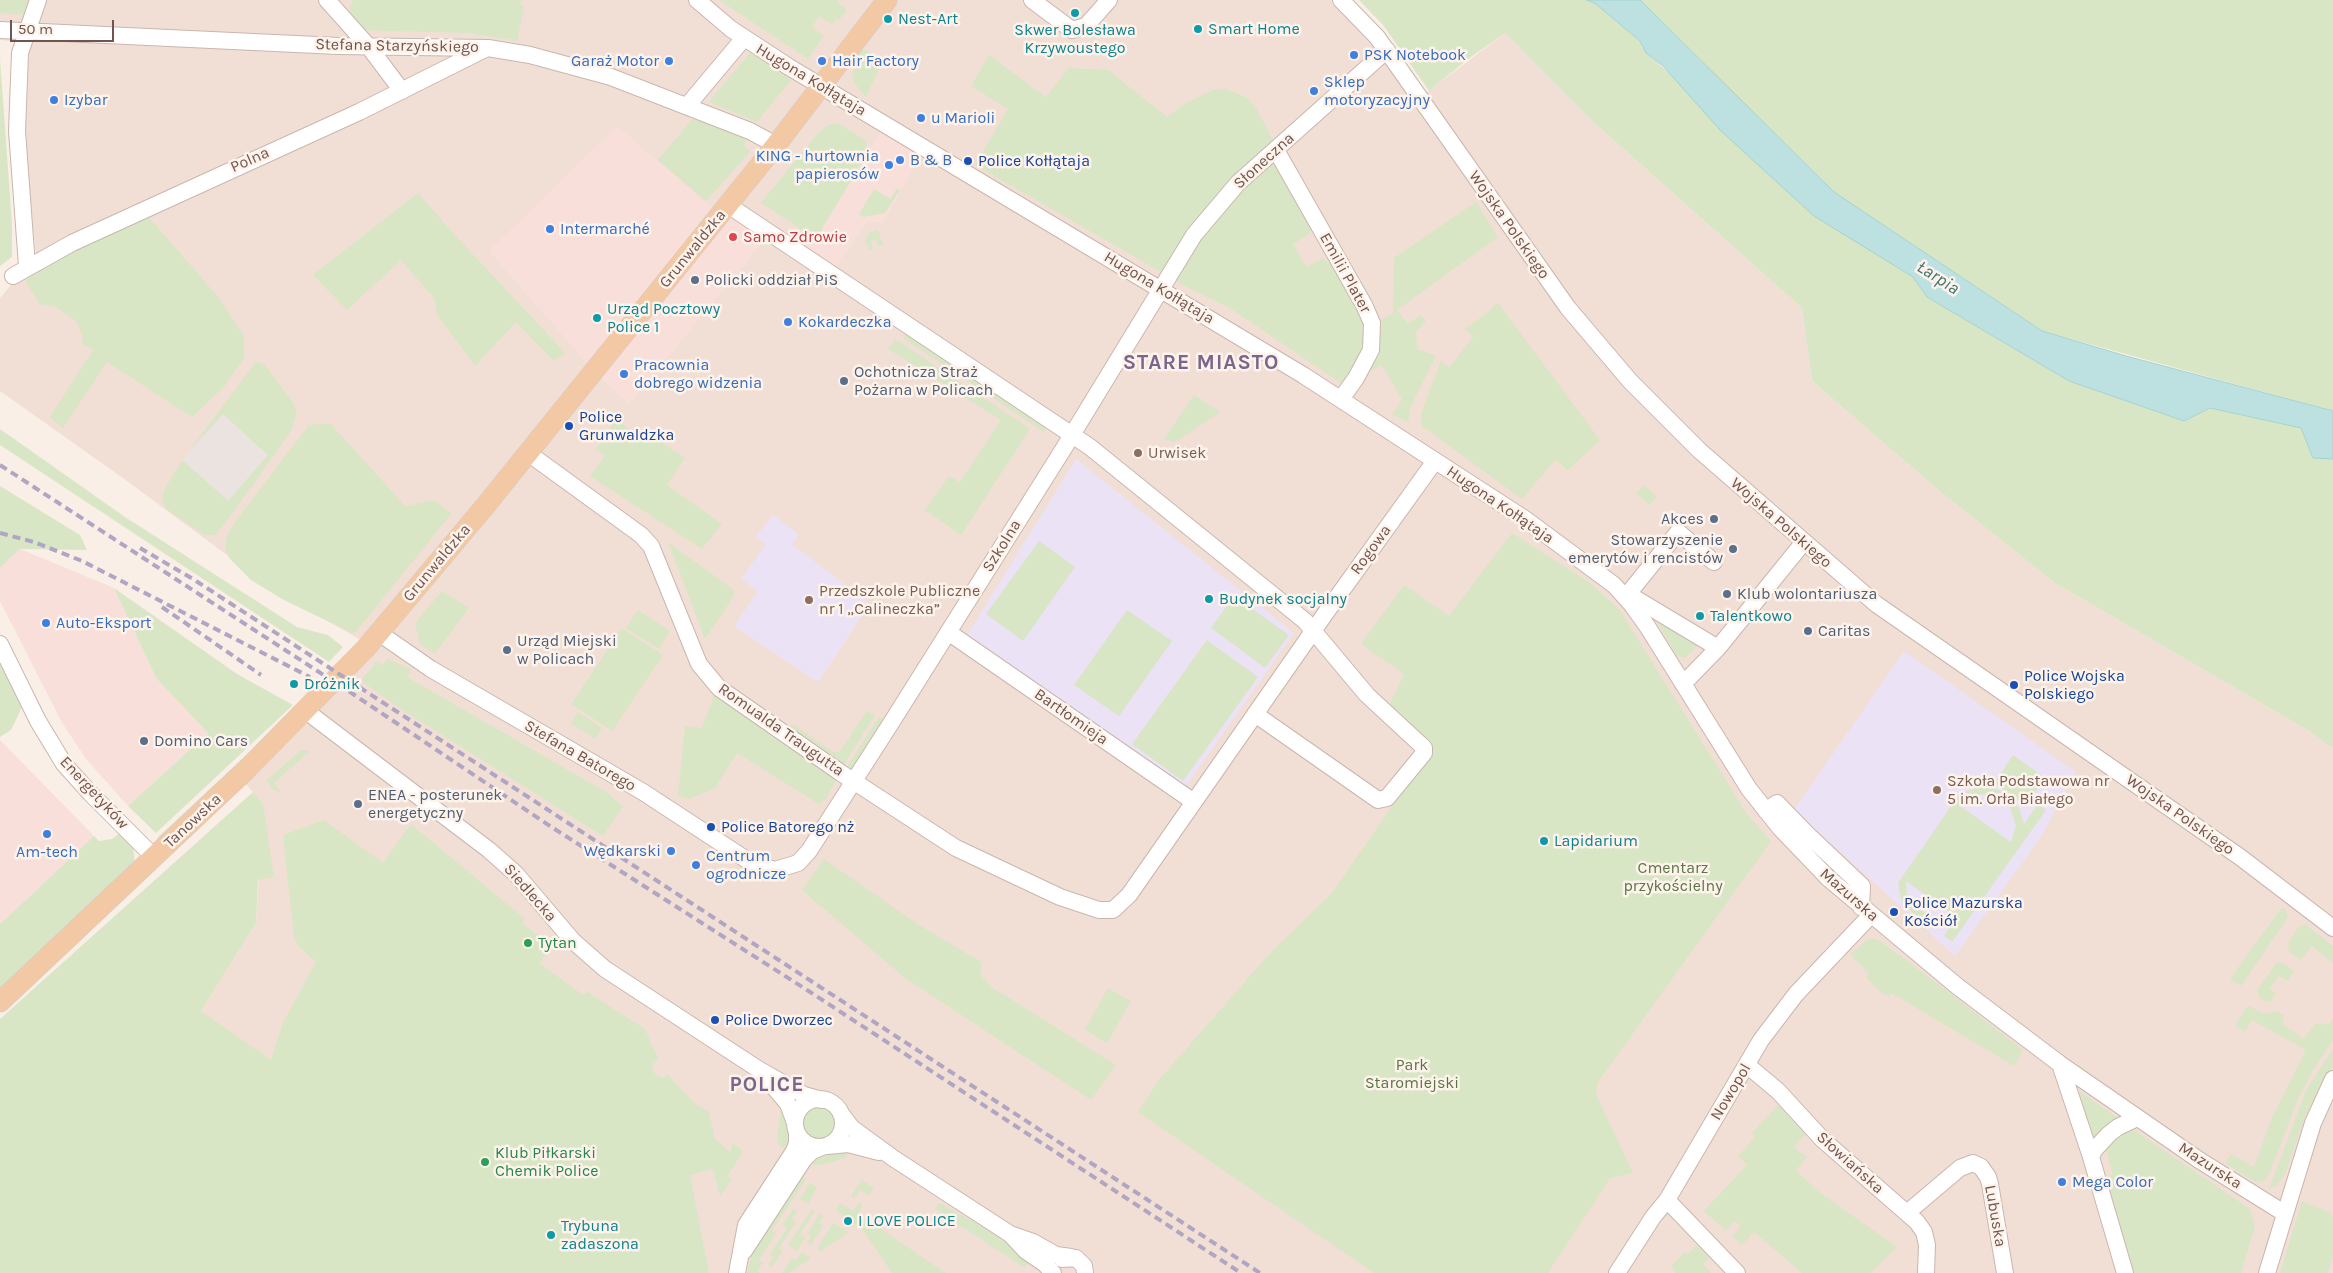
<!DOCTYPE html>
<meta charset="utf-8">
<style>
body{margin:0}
#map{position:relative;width:2333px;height:1273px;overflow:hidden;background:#faefe6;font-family:Karla,sans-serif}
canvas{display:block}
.scale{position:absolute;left:10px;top:20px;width:104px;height:22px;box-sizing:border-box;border:2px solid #70544d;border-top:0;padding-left:6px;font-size:15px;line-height:18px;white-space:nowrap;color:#70544d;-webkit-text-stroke:4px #fdf3eb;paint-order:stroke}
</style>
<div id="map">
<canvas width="2333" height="1273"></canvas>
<div class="scale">50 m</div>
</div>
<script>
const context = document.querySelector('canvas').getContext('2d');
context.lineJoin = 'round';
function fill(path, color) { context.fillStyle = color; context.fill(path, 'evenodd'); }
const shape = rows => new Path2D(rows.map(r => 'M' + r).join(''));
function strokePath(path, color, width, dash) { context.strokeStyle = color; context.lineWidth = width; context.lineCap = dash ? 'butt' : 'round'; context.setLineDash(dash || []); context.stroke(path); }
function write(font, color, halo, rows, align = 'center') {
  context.font = font + ' Karla,sans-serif'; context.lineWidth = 5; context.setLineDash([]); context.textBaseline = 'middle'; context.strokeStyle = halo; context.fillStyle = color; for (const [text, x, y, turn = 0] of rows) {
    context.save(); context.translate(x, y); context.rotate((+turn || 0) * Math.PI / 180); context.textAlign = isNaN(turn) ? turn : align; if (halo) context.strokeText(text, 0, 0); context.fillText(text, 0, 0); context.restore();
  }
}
fill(shape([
 [0,0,1335,0,1353,17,1461,167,1718,477,2154,804,2333,934,2333,1273,196,1273,201,1011,256,923,263,803,241,779,371,646,274,590,127,481,0,391,0,298,36,255,22,138,28,43,0,40],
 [1505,33,1591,120,1802,308,1812,381,1936,488,2055,583,2309,731,2333,749,2333,919,1900,612,1824,552,1732,474,1628,374,1569,299,1422,96]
]), '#f1dfd5');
fill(shape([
 [617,126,719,214,592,369,489,251],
 [883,128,923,151,883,223,867,222,832,272,803,251],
 [729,210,768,236,629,404,596,374],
 [20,549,114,588,156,678,208,733,128,806,86,759,61,721,0,601,0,568],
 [0,740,94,836,0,924]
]), '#f9dfda');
fill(shape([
 [223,414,269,455,228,501,182,460]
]), '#eae3df');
fill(shape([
 [1076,459,1294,633,1186,786,967,635],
 [773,514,799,535,792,544,870,604,818,682,734,626,758,591,741,579,766,544,756,537],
 [1904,651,2076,772,2041,837,1955,956,1794,810]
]), '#ece2f6');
fill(shape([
 [0,0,31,0,28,15,0,13],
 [353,0,521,0,520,5,524,6,517,41,468,33,358,30,349,12],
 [719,0,839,0,838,3,847,10,839,20,837,18,832,24,819,16,812,27,824,36,808,59],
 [1359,0,1587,0,1596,3,1640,41,1646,53,1881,256,1913,277,1927,297,2069,381,2184,421,2210,408,2301,428,2313,457,2333,459,2333,749,2309,731,2055,583,1936,488,1812,381,1802,308,1591,120,1505,33,1468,59,1429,91,1383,25],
 [1640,0,2333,0,2333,411,2042,331,1834,192],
 [861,48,883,60,866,97,855,84,852,74],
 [752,50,791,80,757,122,709,102],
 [989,55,1046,97,1069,68,1108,70,1167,117,1186,103,1213,90,1226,89,1246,97,1256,108,1315,219,1309,234,1293,244,1306,267,1323,258,1335,268,1367,320,1367,346,1345,386,1230,308,1189,288,975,165,1008,109,971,86],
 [0,59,12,224,12,257,0,266],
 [695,116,747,140,744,145,750,152,706,201,658,160],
 [830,124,840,124,866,141,867,154,816,239,761,203,819,132],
 [897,188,900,190,885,213,863,217,859,214,874,189,890,199],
 [418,193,453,233,565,353,554,361,516,322,475,366,437,315,434,298,401,260,347,310,313,275],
 [1476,202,1498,237,1397,310,1408,324,1421,315,1426,321,1416,331,1417,349,1436,356,1410,408,1408,423,1392,414,1402,400,1382,365,1371,371,1368,368,1379,347,1381,320,1393,313,1394,258],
 [148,216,219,298,244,336,244,358,224,387,192,417,107,362,63,428,50,417,93,350,81,343,83,337,77,322,56,307,40,304,25,281,40,266],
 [878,230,883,245,878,246,877,240,871,241,873,250,870,250,865,241,869,233],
 [1497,302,1600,440,1568,470,1555,460,1522,499,1422,426,1421,414,1441,360,1449,368,1473,337,1465,329,1491,310],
 [906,334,1047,427,1044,432,903,338],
 [895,339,1030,429,961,535,925,510,949,476,960,482,1001,420,888,349],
 [256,362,264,364,292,401,297,412,291,431,232,514,215,535,205,535,166,509,162,500,164,490,182,460,228,501,268,455,223,414,189,451],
 [1194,395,1220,412,1175,442,1164,439],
 [616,420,638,435,653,437,685,458,667,485,722,524,702,549,590,476,605,456,596,449],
 [330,423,405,506,434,500,451,514,354,634,282,599,251,580,229,558,225,547,227,535,238,518,309,425],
 [0,429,125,517,297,627,328,635,343,647,329,662,0,445],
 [1644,485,1657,497,1649,505,1636,493],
 [0,486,80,535,87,550,20,549,0,568],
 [1512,533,1590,583,1619,609,1747,814,1771,841,1598,1082,1596,1094,1633,1173,1610,1178,1548,1273,1374,1273,1138,1112,1159,1080,1270,953,1332,893,1433,747,1388,708,1404,674,1361,644,1404,585,1449,616],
 [1039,541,1075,567,1023,641,986,614],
 [668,542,734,590,734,596,705,639],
 [114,588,237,674,293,705,156,833,128,806,208,733,156,678],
 [442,591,469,608,435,654,420,644,415,623],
 [1234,596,1289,635,1265,668,1211,628],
 [638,610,670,631,659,649,626,628],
 [1127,610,1172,641,1119,716,1074,685],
 [1656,620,1697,644,1697,646,1685,658,1677,656],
 [622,628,663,655,612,731,571,704],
 [1207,640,1258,677,1183,781,1132,744],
 [388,659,411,669,407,677,606,792,623,806,603,836,407,713,361,681,376,662,382,665],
 [0,663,22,707,11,730,0,737],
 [715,693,838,777,826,799,819,804,737,753,715,788,689,799,678,796,685,726,702,728],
 [867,711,875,715,841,769,793,735,790,728,791,723,833,752,838,752,843,747],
 [578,712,602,728,595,739,571,723],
 [879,717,884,721,853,768,845,770],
 [258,744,258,749,161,838,157,838],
 [301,750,310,751,274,783,281,792,273,790,267,780],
 [2013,755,2045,778,2026,805,1994,783],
 [1980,787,1997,789,2009,796,2019,808,2024,824,2038,804,2046,810,1952,942,1944,936,1949,928,1934,926,1912,913,1901,899,1898,883,1956,799,1967,791],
 [1981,794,1998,797,2010,807,2016,826,2011,842,1960,806,1972,797],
 [1906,881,1956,917,1956,918,1940,919,1920,910,1907,893],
 [253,792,263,803,274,877,258,880,256,923,201,1011,271,1060,283,1023,316,962,299,947,294,937,283,835,324,820,383,863,411,824,525,919,522,923,552,947,539,963,583,995,587,992,645,1029,658,1059,654,1063,652,1070,657,1076,662,1078,668,1075,694,1103,709,1112,715,1139,731,1153,732,1143,743,1151,727,1177,731,1180,720,1196,713,1169,690,1175,709,1273,0,1273,0,1019],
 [121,832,133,845,135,865,0,993,0,924,94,836,99,841,112,839],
 [824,859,916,923,981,962,981,976,993,988,1116,1065,1091,1100,905,978,802,890],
 [2282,907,2286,910,2288,917,2241,986,2230,979],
 [2305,924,2333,946,2333,963,2312,946,2300,960,2290,952,2288,949,2289,941,2298,928],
 [1869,939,1877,939,1913,965,2023,1050,2014,1066,1891,993,1889,997,1876,988,1866,977,1869,974,1850,954],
 [2277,962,2283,963,2294,972,2287,981,2279,976,2270,988,2276,994,2271,1001,2266,1002,2259,997,2257,990],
 [1108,988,1131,1001,1107,1043,1085,1030],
 [2250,1006,2263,1014,2278,1011,2284,1016,2283,1024,2303,1039,2316,1023,2328,1025,2333,1019,2333,1041,2315,1066,2298,1099,2270,1172,2265,1181,2255,1182,2225,1163,2231,1154,2254,1167,2273,1115,2306,1050,2252,1020,2245,1032,2235,1025,2246,1008],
 [2333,1049,2333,1068,2318,1091,2305,1117,2285,1174,2276,1186,2269,1189,2306,1090],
 [2079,1091,2121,1120,2098,1138,2091,1139],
 [1779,1104,1807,1133,1793,1147,1807,1157,1796,1170,1819,1192,1897,1247,1871,1273,1802,1273,1754,1232,1742,1245,1732,1236,1741,1226,1735,1221,1726,1231,1704,1211,1747,1165,1738,1156,1755,1137,1752,1133],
 [781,1107,789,1129,788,1141,784,1149,780,1146,777,1140],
 '803 1123a16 16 0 1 1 32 0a16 16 0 1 1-32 0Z',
 [2134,1130,2250,1209,2255,1226,2241,1273,2132,1273,2105,1177,2113,1174,2106,1151,2113,1138],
 [850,1150,845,1158,820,1165,808,1165,817,1156],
 [799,1174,806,1179,772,1231,776,1234,759,1260,763,1263,757,1271,760,1273,747,1273,753,1250],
 [862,1180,874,1188,869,1195,860,1190,854,1198,851,1196],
 [810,1183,817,1187,808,1204,800,1198],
 [2302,1201,2331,1213,2333,1218,2333,1257,2328,1273,2280,1273],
 [859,1202,863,1205,858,1214,862,1217,858,1226,836,1210,840,1203,853,1211],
 [939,1203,991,1231,1029,1261,1025,1268,935,1209],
 [793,1209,797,1211,792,1219,796,1222,779,1248,783,1251,772,1267,768,1265,774,1257,770,1254,787,1228,782,1225],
 [812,1209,815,1211,800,1234,805,1238,797,1251,788,1245],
 [820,1213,824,1216,819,1223,823,1226,811,1245,807,1243,811,1236,808,1233],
 [866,1219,946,1273,892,1273,862,1229],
 [833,1223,849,1232,821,1251,817,1248],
 [1697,1245,1709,1258,1703,1264,1711,1273,1676,1273,1671,1266,1685,1252,1688,1254],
 [802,1252,811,1258,789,1273,782,1273,792,1258,796,1260]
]), '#d8e6c6');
const water = shape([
 [1587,0,1640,0,1834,192,2042,331,2126,356,2333,411,2333,459,2313,458,2301,428,2210,408,2184,421,2069,381,1927,297,1913,277,1814,216,1720,130,1663,66,1646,53,1640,41,1596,4,1587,0]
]);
fill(water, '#bce1e0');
strokePath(water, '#a4d2d1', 1);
const minor = shape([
 [327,0,369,47,402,91],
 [697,0,731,29,789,67,1303,375,1525,519,1614,585,1632,605,1647,626,1749,789,1780,828,1828,878,1957,986,2060,1064,2199,1160,2284,1213],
 [1032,0,1072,30,1086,26,1109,0],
 [1341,0,1377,37,1568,308,1630,381,1700,451,1876,604,2240,857,2333,928],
 [0,30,338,46,488,48,530,55,611,77,750,131,776,145],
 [687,106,744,38],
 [1276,150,1364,305,1372,323,1371,350,1356,378,1341,399],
 [728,205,1090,447,1305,621,1367,695,1420,744,1424,748,1424,753,1387,798,1378,800,1255,714],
 [27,266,17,131,20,53,38,0],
 [13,276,72,243,359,112,487,48],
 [528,453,641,535,651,546,699,664,719,688,841,773,956,848,1060,897,1099,910,1113,910,1129,895,1325,614,1435,461],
 [1628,594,1678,532,1714,562],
 [1628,594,1718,648],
 [948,632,1194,802],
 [379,633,431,669,643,792,753,864,775,870,798,863,809,851,893,720,1064,448,1194,235,1238,183,1387,50],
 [0,644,38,721,64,764,90,793,154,857],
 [1683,684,1718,648,1803,543],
 [306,711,489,850,516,874,573,941,605,969,758,1069,804,1095,822,1100],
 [1766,811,1777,803,1807,834,1862,886,1861,907],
 [2060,1064,2091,1157,2125,1273],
 [1747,1065,1778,1091,1823,1140,1917,1222,1924,1232,1927,1245,1926,1273],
 [768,1080,788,1104,795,1123],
 '795 1123a24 24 0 1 1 48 0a24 24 0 1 1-48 0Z',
 [841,1114,852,1128,893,1158,1010,1234,1033,1242,1056,1255,1071,1257],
 [827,1146,848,1144,879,1152],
 [2091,1157,2095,1149,2109,1134,2118,1127,2137,1118],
 [1667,1200,1737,1273],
 [1908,1212,1960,1168,1973,1163,1981,1167,1988,1177,1990,1184,2005,1273],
 [1011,1235,1026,1251,1045,1264,1053,1273],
 [744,1251,804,1159,812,1151,822,1147],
 [1062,1259,1076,1258,1084,1266,1085,1273],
 [737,1273,746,1225,794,1151,797,1143,797,1133],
 [1617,1273,1653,1217,1667,1200,1761,1040,1796,994,1871,915],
 [2267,1273,2313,1123,2333,1079]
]);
const major = shape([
 [0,1002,246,770,366,648,486,505,776,145,887,0]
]);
strokePath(minor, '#cab6ad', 18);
strokePath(major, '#d4ccca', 21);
strokePath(minor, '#fff', 16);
strokePath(major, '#f2c8a5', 20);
strokePath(shape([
 [0,465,356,696,553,828,807,990,1241,1273],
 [0,533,34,542,82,561,310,677],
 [140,548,193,579,1260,1273],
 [162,607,261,675]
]), '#b0a5c2', 4, [8, 5]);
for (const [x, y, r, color] of [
 [1075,13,5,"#0f9aa8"],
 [888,19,5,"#0f9aa8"],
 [1198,29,5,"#0f9aa8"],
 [1354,55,5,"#3f7fe0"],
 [669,61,5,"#3f7fe0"],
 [822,61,5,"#3f7fe0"],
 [1314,91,5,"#3f7fe0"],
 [54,100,5,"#3f7fe0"],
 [921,118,5,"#3f7fe0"],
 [900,160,5,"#3f7fe0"],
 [968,161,5,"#1a4fb4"],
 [889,165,5,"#3f7fe0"],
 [550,229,5,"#3f7fe0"],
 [733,237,5,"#e0444e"],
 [695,280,5,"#5c6f8a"],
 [597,318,5,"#0f9aa8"],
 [788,322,5,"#3f7fe0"],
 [624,374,5,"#3f7fe0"],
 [844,381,5,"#5c6f8a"],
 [569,426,5,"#1a4fb4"],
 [1138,453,5,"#8d6e63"],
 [1714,519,5,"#5c6f8a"],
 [1733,549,5,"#5c6f8a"],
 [1727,594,5,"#5c6f8a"],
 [1209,599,5,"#0f9aa8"],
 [809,600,5,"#8d6e63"],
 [1700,616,5,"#0f9aa8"],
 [46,623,5,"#3f7fe0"],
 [1808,631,5,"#5c6f8a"],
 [507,650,5,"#5c6f8a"],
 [294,684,5,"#0f9aa8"],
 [2014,685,5,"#1a4fb4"],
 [144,741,5,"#5c6f8a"],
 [1937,790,5,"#8d6e63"],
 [358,804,5,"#5c6f8a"],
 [711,827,5,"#1a4fb4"],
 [47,834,5,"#3f7fe0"],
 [1544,841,5,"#0f9aa8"],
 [671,851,5,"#3f7fe0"],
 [696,865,5,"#3f7fe0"],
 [1894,912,5,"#1a4fb4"],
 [528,943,5,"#2e9e5b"],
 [715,1020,5,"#1a4fb4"],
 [485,1162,5,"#2e9e5b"],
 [2062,1182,5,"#3f7fe0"],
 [848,1221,5,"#0f9aa8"],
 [551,1235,5,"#0f9aa8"]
]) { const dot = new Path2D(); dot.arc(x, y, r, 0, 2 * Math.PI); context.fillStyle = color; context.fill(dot); strokePath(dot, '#fdf3eb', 2); }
write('16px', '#0d838f', '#fdf3eb', [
 ["Nest-Art",898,19],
 ["Smart Home",1208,29],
 ["Skwer Bolesława",1075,30,"center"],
 ["Krzywoustego",1075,48,"center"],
 ["Urząd Pocztowy",607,309],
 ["Police 1",607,327],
 ["Budynek socjalny",1219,599],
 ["Talentkowo",1710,616],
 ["Dróżnik",304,684],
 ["Lapidarium",1554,841],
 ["I LOVE POLICE",858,1221],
 ["Trybuna",561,1226],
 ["zadaszona",561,1244]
], 'left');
write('16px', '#70544d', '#fdf3eb', [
 ["Stefana Starzyńskiego",397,46,1],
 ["Hugona Kołłątaja",811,80,31],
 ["Polna",250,160,-24],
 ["Słoneczna",1264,161,-42],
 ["Wojska Polskiego",1509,225,55],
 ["Grunwaldzka",693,249,-51],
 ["Emilii Plater",1345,273,61],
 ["Hugona Kołłątaja",1159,288,31],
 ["Hugona Kołłątaja",1500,505,34],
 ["Wojska Polskiego",1781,523,41],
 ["Szkolna",1002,546,-58],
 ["Rogowa",1371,550,-54],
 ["Grunwaldzka",437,563,-50],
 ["Bartłomieja",1071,717,35],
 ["Romualda Traugutta",781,730,35],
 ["Stefana Batorego",580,756,30],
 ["Energetyków",94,793,47],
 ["Wojska Polskiego",2180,815,35],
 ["Tanowska",193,821,-43],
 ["Siedlecka",530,893,49],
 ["Mazurska",1849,895,41],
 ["Nowopol",1731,1092,-59],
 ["Słowiańska",1850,1163,42],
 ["Mazurska",2210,1166,33],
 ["Lubuska",1995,1216,80]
]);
write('16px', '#366cbe', '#fdf3eb', [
 ["PSK Notebook",1364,55],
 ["Garaż Motor",659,61,"right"],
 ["Hair Factory",832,61],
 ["Sklep",1324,82],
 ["motoryzacyjny",1324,100],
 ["Izybar",64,100],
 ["u Marioli",931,118],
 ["KING - hurtownia",879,156,"right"],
 ["papierosów",879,174,"right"],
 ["B & B",910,160],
 ["Intermarché",560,229],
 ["Kokardeczka",798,322],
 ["Pracownia",634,365],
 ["dobrego widzenia",634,383],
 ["Auto-Eksport",56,623],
 ["Wędkarski",661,851,"right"],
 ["Am-tech",47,852,"center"],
 ["Centrum",706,856],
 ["ogrodnicze",706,874],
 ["Mega Color",2072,1182]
], 'left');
write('16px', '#164399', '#fdf3eb', [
 ["Police Kołłątaja",978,161],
 ["Police",579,417],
 ["Grunwaldzka",579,435],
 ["Police Wojska",2024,676],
 ["Polskiego",2024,694],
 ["Police Batorego nż",721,827],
 ["Police Mazurska",1904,903],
 ["Kościół",1904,921],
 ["Police Dworzec",725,1020]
], 'left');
write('16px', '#be3a42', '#fdf3eb', [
 ["Samo Zdrowie",743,237]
], 'left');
write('16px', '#4e5e75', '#fdf3eb', [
 ["Policki oddział PiS",705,280],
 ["Ochotnicza Straż",854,372],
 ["Pożarna w Policach",854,390],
 ["Akces",1704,519,"right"],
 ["Stowarzyszenie",1723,540,"right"],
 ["emerytów i rencistów",1723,558,"right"],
 ["Klub wolontariusza",1737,594],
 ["Caritas",1818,631],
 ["Urząd Miejski",517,641],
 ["w Policach",517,659],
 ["Domino Cars",154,741],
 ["ENEA - posterunek",368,795],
 ["energetyczny",368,813]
], 'left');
write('16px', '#785e54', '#fdf3eb', [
 ["Urwisek",1148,453],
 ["Przedszkole Publiczne",819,591],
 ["nr 1 „Calineczka”",819,609],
 ["Szkoła Podstawowa nr",1947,781],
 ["5 im. Orła Białego",1947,799]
], 'left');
write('16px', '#5c7547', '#fdf3eb', [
 ["Cmentarz",1673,868],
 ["przykościelny",1673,886],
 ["Park",1412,1065],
 ["Staromiejski",1412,1083]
]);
write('16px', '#27864d', '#fdf3eb', [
 ["Tytan",538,943],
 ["Klub Piłkarski",495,1153],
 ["Chemik Police",495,1171]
], 'left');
write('italic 18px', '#437474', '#fdf3eb', [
 ["Łarpia",1938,278,33]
]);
context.letterSpacing = '1px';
write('bold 21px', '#79668c', '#fdf3eb', [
 ["STARE MIASTO",1201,363],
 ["POLICE",767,1085]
]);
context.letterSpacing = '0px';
</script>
